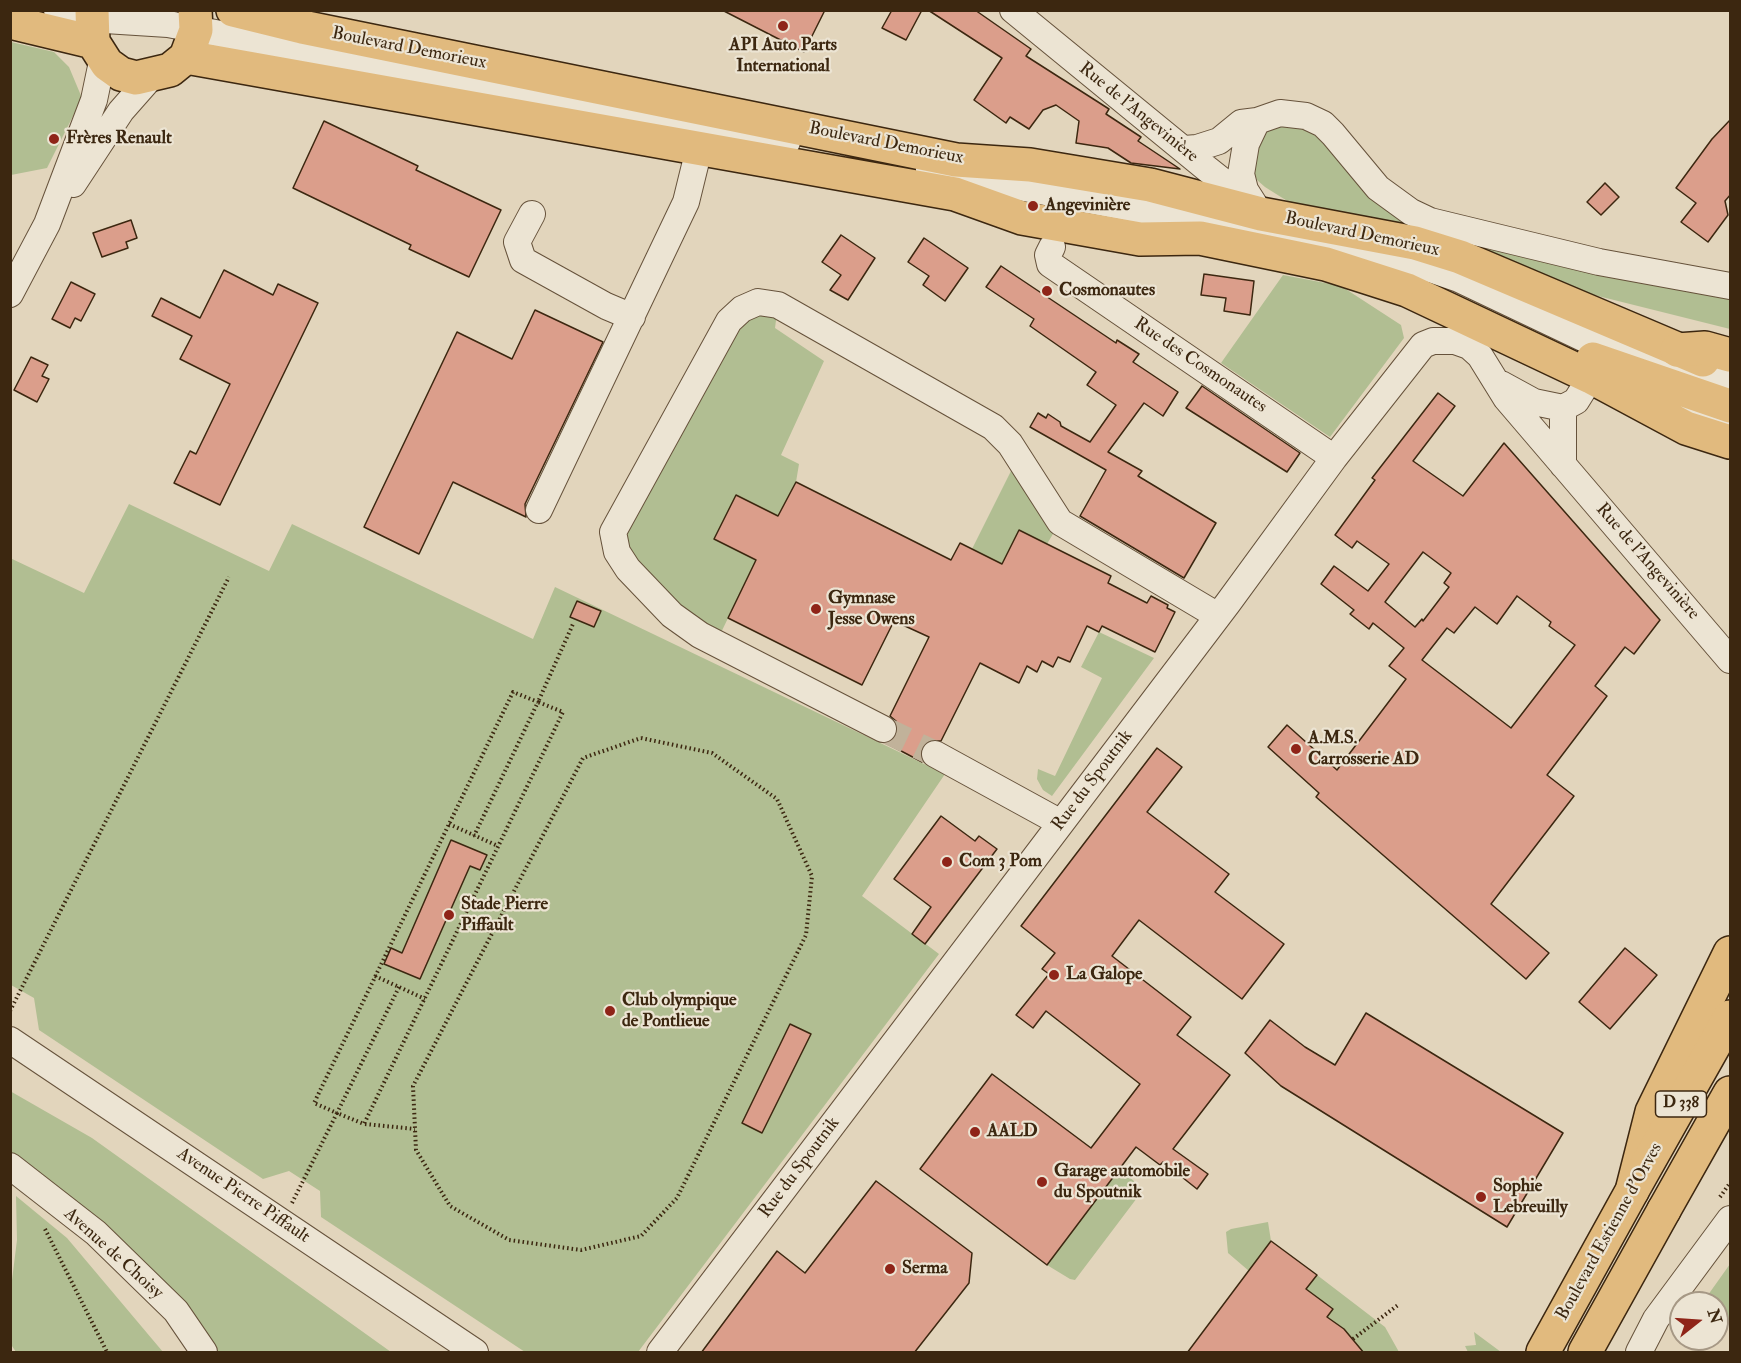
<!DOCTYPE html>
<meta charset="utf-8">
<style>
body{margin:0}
#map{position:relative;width:1741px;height:1363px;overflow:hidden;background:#e2d5bc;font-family:"IM FELL Double Pica",serif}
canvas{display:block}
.frame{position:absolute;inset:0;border:12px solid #3c2710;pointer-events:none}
.north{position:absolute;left:1669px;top:1291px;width:60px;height:60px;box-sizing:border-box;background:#ece4d3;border:2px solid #a69885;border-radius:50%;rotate:73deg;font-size:16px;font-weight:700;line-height:24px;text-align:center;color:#3c2710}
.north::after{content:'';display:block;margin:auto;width:21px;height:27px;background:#8f2418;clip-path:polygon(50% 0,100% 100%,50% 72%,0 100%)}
</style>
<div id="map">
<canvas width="1741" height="1363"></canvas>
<div class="frame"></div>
<div class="north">N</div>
</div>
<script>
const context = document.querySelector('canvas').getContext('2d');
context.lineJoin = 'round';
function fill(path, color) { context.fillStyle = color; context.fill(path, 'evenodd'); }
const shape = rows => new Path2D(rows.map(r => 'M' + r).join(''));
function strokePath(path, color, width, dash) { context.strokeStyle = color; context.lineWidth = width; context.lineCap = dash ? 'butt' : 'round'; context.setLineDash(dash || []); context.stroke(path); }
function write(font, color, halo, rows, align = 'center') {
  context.font = font + ' "IM FELL Double Pica",serif'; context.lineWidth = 4.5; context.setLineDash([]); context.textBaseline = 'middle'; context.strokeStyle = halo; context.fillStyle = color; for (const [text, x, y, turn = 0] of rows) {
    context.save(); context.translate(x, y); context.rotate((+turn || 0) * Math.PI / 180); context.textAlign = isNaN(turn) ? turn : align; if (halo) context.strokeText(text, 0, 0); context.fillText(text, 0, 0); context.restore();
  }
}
fill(shape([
 [11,42,54,52,69,67,82,98,47,168,11,175],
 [1294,113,1395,202,1730,282,1730,329,1542,282,1300,209,1265,187,1257,180,1253,169,1252,134],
 [1283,275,1341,286,1401,325,1404,338,1330,437,1221,363],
 [778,305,775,328,824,361,781,455,799,464,796,482,778,516,736,495,714,539,756,560,716,643,617,552,729,321],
 [1018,457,1060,522,1047,544,1020,531,1002,564,972,549],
 [129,504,269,571,292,524,533,639,555,587,945,774,862,896,939,954,638,1352,525,1352,321,1217,320,1191,289,1171,263,1179,39,1030,34,998,11,985,10,558,84,593],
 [1099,632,1154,658,1052,796,1043,790,1037,779,1038,769,1055,776,1102,678,1081,667],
 [10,1091,92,1138,391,1352,215,1352,11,1161],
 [1119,1169,1134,1181,1140,1194,1075,1280,1070,1279,1047,1265],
 [16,1196,67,1238,163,1352,16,1352,10,1343,11,1288,17,1240],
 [1268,1222,1271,1241,1249,1271,1228,1253,1226,1232,1231,1229],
 [1730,1264,1730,1319,1724,1328,1717,1314,1717,1303,1712,1303,1708,1295],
 [1317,1275,1385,1327,1399,1352,1362,1352,1344,1329,1327,1317,1333,1309,1306,1289],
 [1474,1332,1501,1352,1468,1352,1465,1346,1476,1345]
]), '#b1be92');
const building = shape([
 [722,10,825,10,804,52,722,10],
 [892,10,922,10,906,40,882,28,892,10],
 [928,10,975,10,1031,49,1026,56,1109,109,1106,114,1141,137,1138,141,1180,169,1131,163,1108,148,1076,143,1079,121,1056,105,1043,110,1029,129,1010,117,1006,123,974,100,1002,58,928,10],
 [1731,119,1731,194,1725,201,1728,215,1708,242,1681,222,1696,203,1676,188,1712,139,1731,119],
 [324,121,418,166,416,170,501,210,469,277,409,249,411,245,293,188,324,121],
 [1605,183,1619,197,1601,215,1587,202,1605,183],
 [131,220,137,238,126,242,128,248,102,257,93,233,131,220],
 [841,235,875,258,848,300,830,290,841,275,822,262,841,235],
 [924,238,968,268,945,301,923,285,929,276,908,262,924,238],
 [1001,266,1116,343,1117,340,1139,354,1133,362,1178,392,1163,416,1144,403,1108,452,1142,471,1138,476,1216,523,1184,578,1080,516,1106,470,1030,427,1038,413,1046,418,1048,414,1060,422,1061,426,1090,442,1116,405,1087,385,1096,372,1030,326,1034,319,986,287,1001,266],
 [224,270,273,295,278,284,318,303,220,505,174,483,190,451,196,454,230,384,180,359,192,336,152,316,161,298,200,318,224,270],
 [1204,274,1254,281,1250,315,1224,311,1226,298,1201,295,1204,274],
 [71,282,95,294,81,321,75,318,70,328,52,319,71,282],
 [535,310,603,342,525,504,526,517,453,482,419,554,364,527,457,332,512,359,535,310],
 [31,357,48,365,42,376,49,379,37,402,14,390,31,357],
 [1202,386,1300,453,1287,472,1186,408,1202,386],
 [1438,393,1455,406,1413,461,1463,496,1504,443,1660,620,1634,654,1625,647,1595,686,1607,696,1547,775,1574,796,1491,904,1549,953,1526,979,1316,797,1319,793,1268,747,1287,725,1337,770,1406,679,1389,666,1404,648,1373,623,1369,629,1350,614,1354,610,1321,584,1334,566,1368,591,1389,564,1357,541,1352,548,1335,535,1375,480,1372,478,1438,393],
 [1423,552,1451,573,1444,583,1449,587,1423,621,1422,619,1415,627,1385,602,1423,552],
 [1517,596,1551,622,1549,626,1575,645,1511,728,1422,660,1447,628,1454,633,1475,607,1497,624,1517,596],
 [796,482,951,560,960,543,1002,564,1019,530,1111,576,1108,583,1147,603,1151,596,1168,605,1167,608,1175,612,1155,652,1102,626,1099,632,1087,626,1070,662,1058,657,1053,667,1042,661,1037,672,1027,666,1019,683,980,663,941,741,928,741,922,746,920,754,922,762,886,743,897,735,896,721,890,716,929,637,894,621,862,685,728,618,756,560,714,539,736,495,778,516,796,482],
 [577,601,601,611,594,627,570,617,577,601],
 [1157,748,1182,767,1147,812,1229,874,1215,892,1284,944,1242,999,1139,920,1112,956,1191,1017,1177,1035,1230,1075,1173,1149,1208,1174,1197,1189,1163,1162,1160,1165,1136,1147,1047,1265,920,1169,992,1074,1091,1148,1140,1084,1046,1011,1033,1028,1016,1015,1049,974,1042,969,1055,953,1021,926,1157,748],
 [941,816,975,841,979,836,997,849,925,944,912,934,931,907,894,879,941,816],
 [451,840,487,855,480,870,470,866,420,979,384,964,391,948,402,953,451,840],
 [1625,948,1657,975,1610,1029,1579,1002,1625,948],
 [1366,1013,1563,1133,1507,1227,1281,1086,1245,1053,1270,1020,1305,1047,1335,1065,1366,1013],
 [790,1024,811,1034,762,1133,742,1123,790,1024],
 [876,1181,972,1253,969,1283,914,1353,701,1353,777,1251,805,1273,876,1181],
 [1271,1241,1317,1275,1306,1289,1333,1309,1327,1317,1344,1329,1364,1353,1187,1353,1271,1241]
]);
fill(building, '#db9e8b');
strokePath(building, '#3c2710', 1.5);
strokePath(shape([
 [883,729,935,754]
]), '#c1b29a', 26, [26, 13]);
const minor = shape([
 [57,10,105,20,168,24,787,142],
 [1013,10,1206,168,1226,184,1236,189,1245,190],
 [1184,149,1197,148,1219,141,1241,123,1257,121,1280,113,1306,116,1323,124,1333,134,1378,188,1411,212,1430,221,1599,262,1730,286],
 [929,170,1357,251,1433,270,1459,279,1604,348,1730,384],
 [73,184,121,111,151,77],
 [1254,204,1245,190,1241,174,1246,144,1257,121],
 [532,214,517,242,523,260,606,306,632,317],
 [1052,247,1048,255,1050,264,1334,458],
 [10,294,47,224,94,100,103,57],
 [1501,384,1534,402,1563,408,1576,401,1591,377],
 [1669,392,1730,435],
 [1563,408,1563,465],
 [539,510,686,202,699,149],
 [883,729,700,635,672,615,628,569,617,552,613,532,729,321,742,309,758,302,778,305,993,427,1010,444,1060,522,1218,616],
 [935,754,1061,823],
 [10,1040,475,1352],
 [10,1166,96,1233,176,1311,204,1352],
 [660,1352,1228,603,1334,458,1423,345,1433,341,1455,341,1469,346,1480,356,1506,398,1730,660],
 [1639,1352,1656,1319,1730,1219]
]);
const major = shape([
 [92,10,93,42,107,64,121,74,136,78,170,70,186,57,196,30,195,10],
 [233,10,302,27,956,160,1030,165,1150,185,1261,214,1415,243,1460,257,1703,360],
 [10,22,93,42],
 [186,57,955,194,1022,218,1140,239,1200,238,1326,264,1407,290,1591,377,1686,428,1730,442],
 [1593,359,1730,406],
 [1543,1352,1632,1191,1652,1112,1730,953],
 [1585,1352,1664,1210]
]);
const highway = shape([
 [1677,350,1705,348,1730,355],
 [1632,1191,1730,1017],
 [1664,1210,1730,1093]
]);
strokePath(minor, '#66523b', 28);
strokePath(major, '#3c2710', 36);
strokePath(highway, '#3c2710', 36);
strokePath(shape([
 [641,738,712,753,777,799,812,876,806,935,677,1198,641,1236,581,1250,509,1240,450,1206,416,1150,413,1086,583,758,641,738],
 [449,824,498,846],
 [463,920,492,932],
 [375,976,425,999],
 [399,987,337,1113,314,1103,513,692,538,702,474,836],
 [10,1011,229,577],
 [365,1124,415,1129],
 [1720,1197,1730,1183],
 [292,1203,337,1113,364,1124,563,712,538,702,573,624],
 [45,1229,107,1352],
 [1353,1339,1398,1305]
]), '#3c2710', 4, [1.5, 3]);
strokePath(minor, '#ece4d3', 26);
strokePath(major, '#e1ba7e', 33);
strokePath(highway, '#e1ba7e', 33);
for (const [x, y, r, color] of [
 [783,26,6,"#8f2418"],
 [54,139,6,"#8f2418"],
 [1033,206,6,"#8f2418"],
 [1047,291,6,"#8f2418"],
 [816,609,6,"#8f2418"],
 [1296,749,6,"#8f2418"],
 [947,862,6,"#8f2418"],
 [449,915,6,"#8f2418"],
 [1054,975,6,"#8f2418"],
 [610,1011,6,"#8f2418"],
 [975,1132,6,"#8f2418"],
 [1042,1182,6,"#8f2418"],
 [1481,1197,6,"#8f2418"],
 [890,1269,6,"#8f2418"]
]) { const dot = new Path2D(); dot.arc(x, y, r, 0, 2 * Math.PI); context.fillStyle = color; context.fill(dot); strokePath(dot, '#ece4d3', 2); }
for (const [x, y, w] of [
 [1681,1104,51]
]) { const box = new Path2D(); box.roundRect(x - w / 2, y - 13, w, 26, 4.5); context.fillStyle = '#ece4d3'; context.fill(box); strokePath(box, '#3c2710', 1.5); }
write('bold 16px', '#3c2710', null, [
 ["D 338",1681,1104]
]);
write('bold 18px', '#3c2710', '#ece4d3', [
 ["API Auto Parts",783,46,"center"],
 ["International",783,67,"center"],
 ["Frères Renault",66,139],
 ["Angevinière",1045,206],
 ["Cosmonautes",1059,291],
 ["Gymnase",828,599],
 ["Jesse Owens",828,620],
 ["A.M.S.",1308,739],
 ["Carrosserie AD",1308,760],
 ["Com 3 Pom",959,862],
 ["Stade Pierre",461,905],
 ["Piffault",461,926],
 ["La Galope",1066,975],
 ["Club olympique",622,1001],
 ["de Pontlieue",622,1022],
 ["AALD",987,1132],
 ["Garage automobile",1054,1172],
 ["du Spoutnik",1054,1193],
 ["Sophie",1493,1187],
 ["Lebreuilly",1493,1208],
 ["Serma",902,1269]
], 'left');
write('18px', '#3c2710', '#ece4d3', [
 ["Boulevard Demorieux",409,49,11],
 ["Rue de l'Angevinière",1138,113,39],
 ["Boulevard Demorieux",886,144,11],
 ["Boulevard Demorieux",1362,235,12],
 ["Rue des Cosmonautes",1200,366,34],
 ["Rue de l'Angevinière",1647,562,49],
 ["Rue du Spoutnik",1093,781,-53],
 ["Rue du Spoutnik",800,1168,-53],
 ["Avenue Pierre Piffault",243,1196,34],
 ["Boulevard Estienne d'Orves",1610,1232,-61],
 ["Avenue de Choisy",113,1254,42]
]);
</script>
